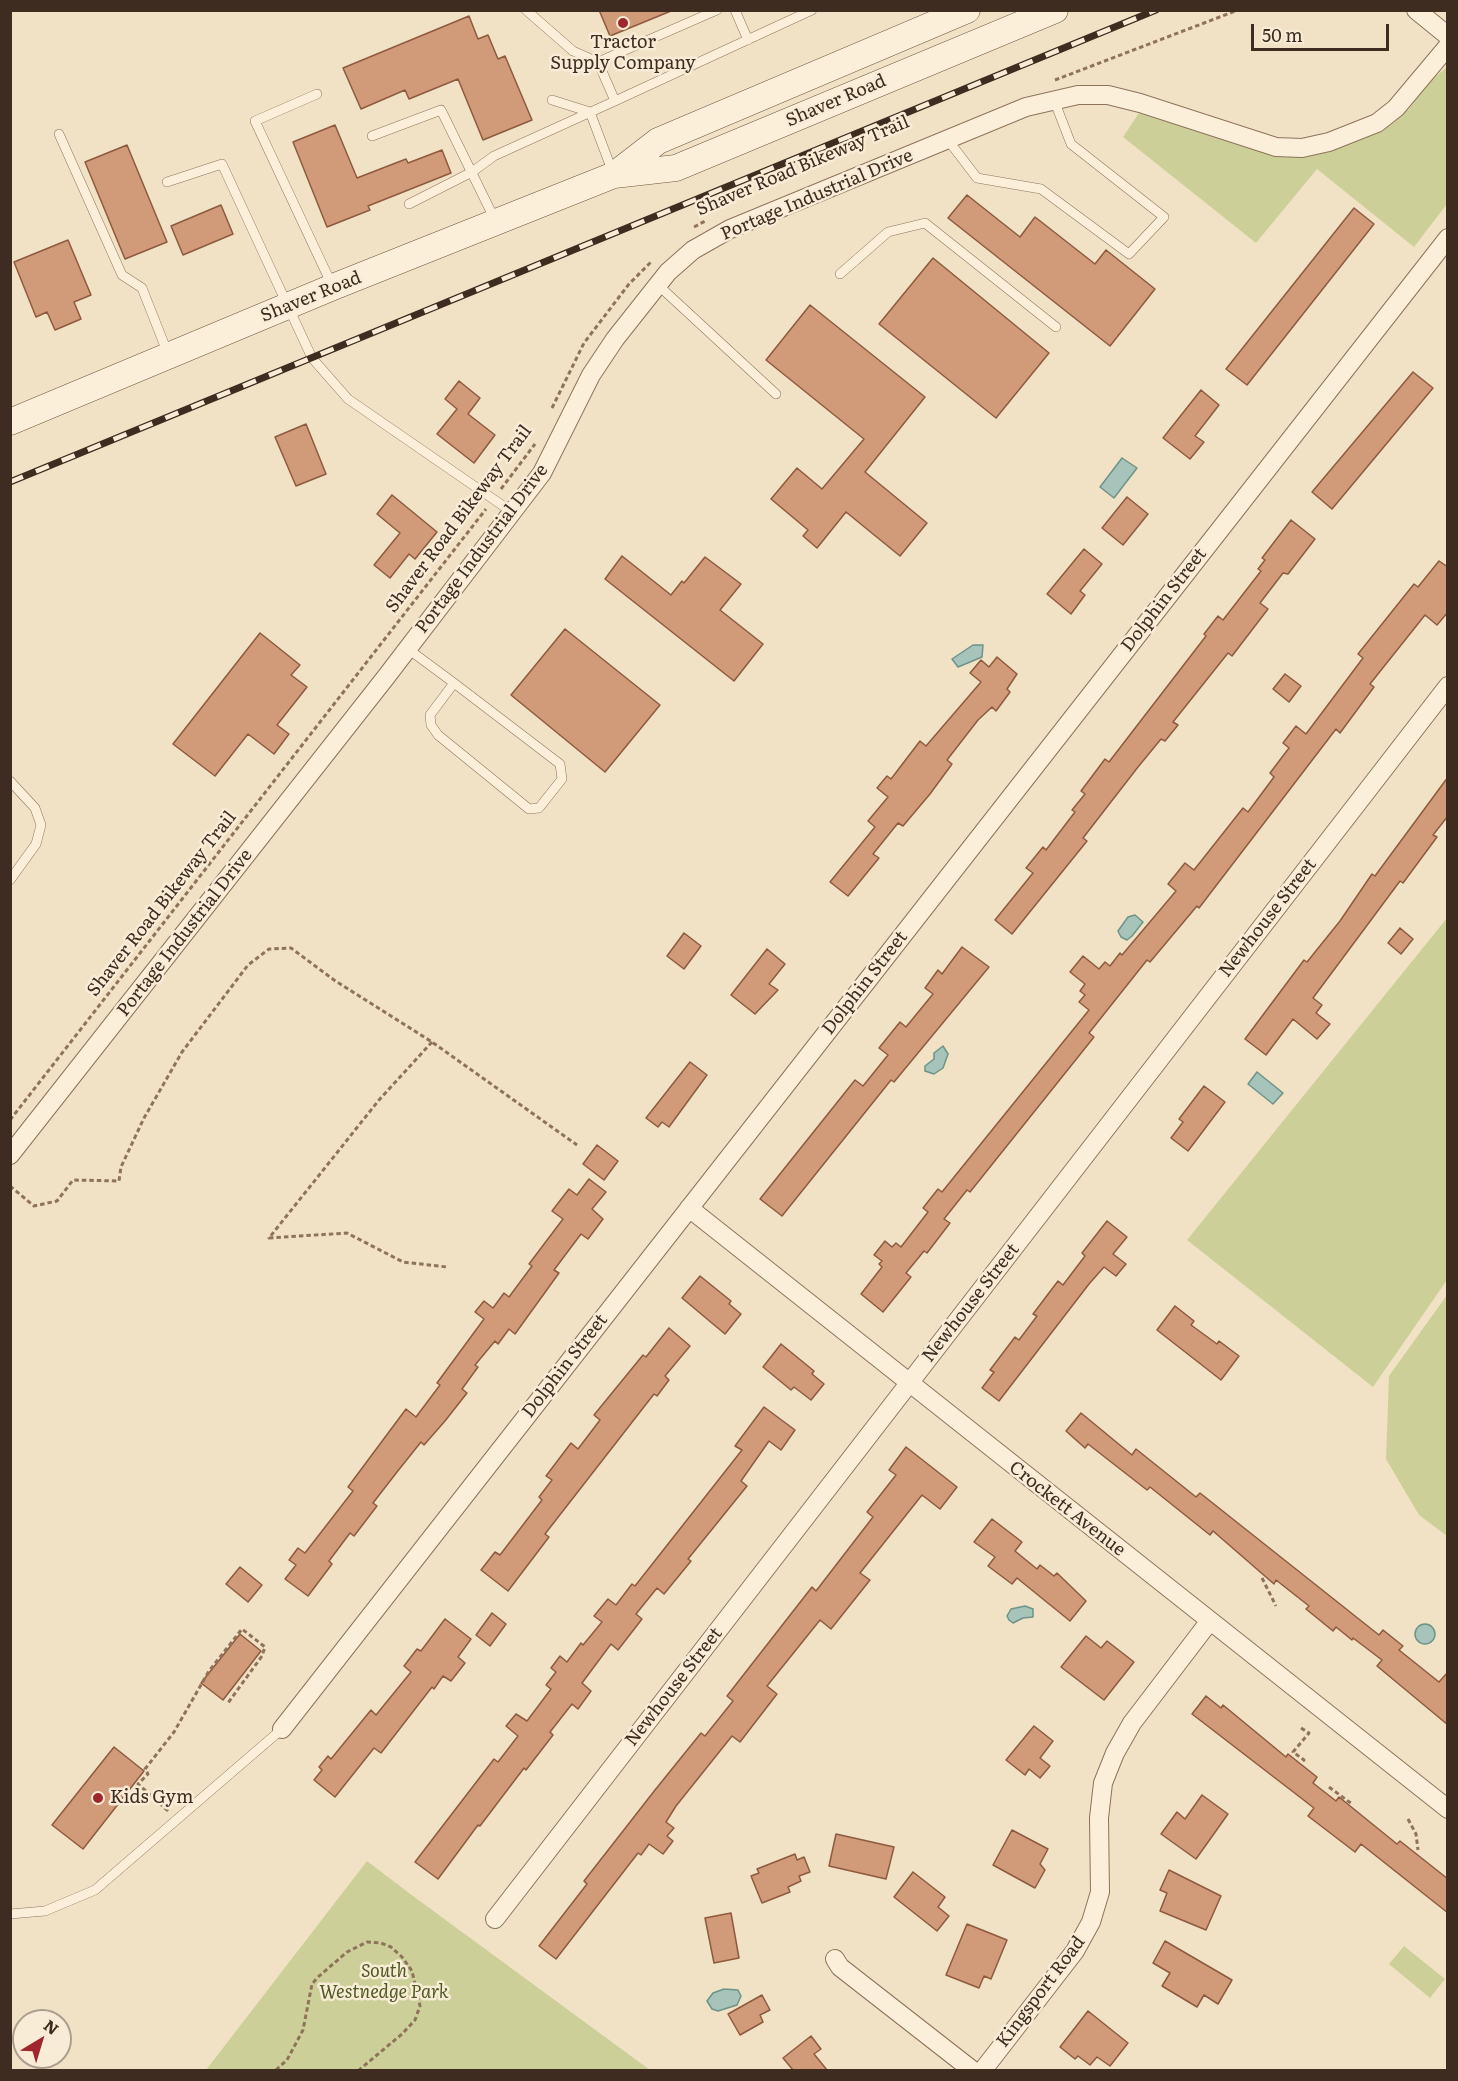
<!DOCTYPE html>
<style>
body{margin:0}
#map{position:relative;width:1458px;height:2081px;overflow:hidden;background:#f1e2c6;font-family:Literata,serif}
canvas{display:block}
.frame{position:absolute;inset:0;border:12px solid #3d2c1f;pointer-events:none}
.north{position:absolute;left:12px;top:2009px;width:60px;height:60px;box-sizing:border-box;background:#f8ecd6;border:2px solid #ad9f8d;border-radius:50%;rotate:38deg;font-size:16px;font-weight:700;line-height:24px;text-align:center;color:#3d2c1f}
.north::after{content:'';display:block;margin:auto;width:21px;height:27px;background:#a0262d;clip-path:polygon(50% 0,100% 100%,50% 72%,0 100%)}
.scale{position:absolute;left:1251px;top:24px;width:138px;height:27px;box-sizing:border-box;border:3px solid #3d2c1f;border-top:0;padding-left:8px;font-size:18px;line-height:21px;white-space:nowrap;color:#3d2c1f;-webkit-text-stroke:4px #f8ecd6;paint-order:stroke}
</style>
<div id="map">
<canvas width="1458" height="2081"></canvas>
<div class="frame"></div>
<div class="north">N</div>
<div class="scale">50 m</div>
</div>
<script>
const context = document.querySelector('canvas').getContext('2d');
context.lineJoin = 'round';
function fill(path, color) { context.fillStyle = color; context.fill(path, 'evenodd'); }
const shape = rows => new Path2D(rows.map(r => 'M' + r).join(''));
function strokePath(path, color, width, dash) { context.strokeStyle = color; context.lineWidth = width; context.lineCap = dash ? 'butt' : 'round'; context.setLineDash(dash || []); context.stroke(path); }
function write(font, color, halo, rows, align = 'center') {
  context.font = font + ' Literata,serif'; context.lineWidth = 5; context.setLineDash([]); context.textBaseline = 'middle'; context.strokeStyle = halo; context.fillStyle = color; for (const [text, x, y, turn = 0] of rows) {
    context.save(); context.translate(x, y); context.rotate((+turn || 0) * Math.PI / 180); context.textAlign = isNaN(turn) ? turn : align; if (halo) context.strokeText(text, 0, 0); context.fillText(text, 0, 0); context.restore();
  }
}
fill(shape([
 [1447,67,1447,204,1414,247,1317,169,1256,243,1123,137,1139,113,1267,152,1378,130,1409,109,1427,84],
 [1447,918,1447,1280,1373,1387,1187,1240],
 [1447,1295,1447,1536,1419,1515,1386,1459,1389,1376],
 [367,1861,413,1896,650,2070,206,2070],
 [1404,1946,1445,1979,1430,1998,1389,1964]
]), '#ccd098');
const water = shape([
 [1122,458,1137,468,1114,498,1100,487,1122,458],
 [973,645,983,645,982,657,958,667,952,659,973,645],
 [1135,915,1143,922,1132,936,1127,940,1121,937,1118,931,1128,917,1135,915],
 [943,1046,948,1054,943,1068,934,1074,925,1071,925,1066,934,1059,934,1053,943,1046],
 [1257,1072,1283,1093,1273,1104,1248,1084,1257,1072],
 [1025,1606,1033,1609,1033,1617,1023,1618,1013,1623,1009,1620,1007,1616,1011,1609,1025,1606],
 '1415 1634a10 10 0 1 1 20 0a10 10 0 1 1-20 0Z',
 [724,1989,738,1990,741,1996,737,2005,718,2011,712,2009,707,2001,713,1993,724,1989]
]);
fill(water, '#a7c4ba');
strokePath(water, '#6d9388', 1.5);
const building = shape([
 [599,10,671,10,671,11,610,36,599,10],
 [469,16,478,39,488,35,498,59,505,56,532,120,483,140,458,79,409,99,405,90,361,109,343,68,469,16],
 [335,125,357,178,406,159,408,163,442,150,451,173,368,206,370,210,327,227,293,142,335,125],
 [127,145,167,242,125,259,85,162,127,145],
 [967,195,1020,237,1035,217,1095,264,1106,250,1155,289,1110,346,948,218,967,195],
 [221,205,233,234,183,255,171,226,221,205],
 [1354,208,1374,224,1247,385,1226,369,1354,208],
 [68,240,91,295,74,302,81,319,55,330,47,312,36,317,14,262,68,240],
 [933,258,1049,353,996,418,879,324,933,258],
 [810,305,925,397,865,472,927,523,900,556,846,512,817,548,803,536,808,530,771,499,797,468,822,489,864,439,766,360,810,305],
 [1413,372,1433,388,1332,509,1312,492,1413,372],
 [459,381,480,398,468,414,495,435,474,463,437,434,457,409,445,399,459,381],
 [1201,390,1219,405,1195,436,1204,442,1190,459,1163,438,1201,390],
 [306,424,326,474,296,486,275,437,306,424],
 [392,495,437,532,415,559,409,554,390,578,374,565,400,533,377,514,392,495],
 [1127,497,1148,514,1123,545,1102,528,1127,497],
 [1291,520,1315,539,1288,574,1283,573,1260,603,1268,609,1232,656,1228,653,1173,722,1178,725,1165,741,1161,739,1138,767,1083,838,1087,841,1012,934,995,920,1033,873,1026,868,1043,847,1046,850,1075,812,1072,810,1085,794,1081,791,1105,759,1109,762,1206,636,1204,634,1218,616,1223,620,1261,571,1258,569,1265,560,1262,558,1291,520],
 [1084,549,1102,564,1080,591,1085,595,1071,614,1047,594,1084,549],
 [622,556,671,595,682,581,684,583,705,557,741,584,720,610,763,644,734,681,605,579,622,556],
 [1439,561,1448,567,1448,612,1437,625,1425,615,1370,684,1374,687,1340,733,1336,729,1199,908,1197,906,1150,962,1147,960,1089,1033,1094,1037,970,1192,967,1190,944,1219,950,1223,927,1253,924,1251,906,1273,911,1277,883,1312,861,1294,882,1267,879,1264,882,1261,874,1255,885,1241,892,1247,896,1243,901,1247,928,1212,923,1208,938,1189,942,1192,1089,1010,1079,1002,1085,995,1080,991,1085,984,1070,972,1083,956,1099,969,1105,962,1110,966,1120,953,1122,955,1176,891,1168,884,1185,863,1194,870,1243,808,1248,812,1274,777,1270,773,1289,748,1283,743,1296,726,1306,734,1363,658,1358,654,1414,584,1418,587,1439,561],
 [565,629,660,705,605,772,511,695,565,629],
 [260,633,300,665,291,675,307,687,277,725,289,734,274,754,248,734,215,776,173,744,260,633],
 [997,657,1017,674,1007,689,1010,692,996,711,992,707,978,720,947,760,952,764,930,794,903,826,898,823,873,854,879,858,848,896,830,882,875,827,868,821,888,797,877,788,887,776,891,779,920,741,926,746,981,682,970,673,981,660,989,667,997,657],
 [1285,674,1301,686,1289,702,1273,689,1285,674],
 [1448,777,1448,816,1433,835,1437,837,1403,883,1400,881,1313,998,1322,1005,1316,1013,1330,1024,1317,1039,1293,1019,1266,1055,1245,1039,1304,960,1307,962,1340,921,1372,874,1375,876,1448,777],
 [1400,928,1413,939,1401,954,1388,943,1400,928],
 [684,933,701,946,684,969,667,956,684,933],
 [962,947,989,967,894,1082,891,1080,782,1216,760,1199,855,1080,863,1086,888,1055,879,1048,900,1022,906,1027,933,994,925,988,938,970,942,974,962,947],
 [767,949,785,964,769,984,778,990,755,1014,731,995,767,949],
 [690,1062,707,1075,669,1127,662,1122,658,1127,646,1118,690,1062],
 [1204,1086,1225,1102,1188,1151,1171,1138,1183,1122,1179,1119,1204,1086],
 [597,1145,618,1161,604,1180,583,1164,597,1145],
 [589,1179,606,1192,592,1209,603,1219,588,1239,581,1234,554,1270,559,1273,515,1334,509,1329,498,1344,495,1341,475,1365,478,1367,462,1389,467,1393,445,1421,424,1445,421,1442,397,1472,373,1503,377,1506,354,1536,350,1533,329,1561,332,1564,308,1596,285,1579,296,1565,289,1560,298,1548,305,1553,353,1491,348,1487,406,1409,416,1417,440,1385,437,1383,484,1319,475,1312,484,1301,493,1308,504,1293,509,1297,532,1266,529,1264,563,1219,552,1211,569,1189,577,1195,589,1179],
 [1107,1221,1127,1237,1113,1254,1126,1264,1116,1276,1104,1267,1089,1284,999,1401,982,1388,994,1372,990,1370,1015,1337,1019,1340,1037,1316,1033,1314,1058,1281,1063,1285,1085,1256,1082,1253,1107,1221],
 [700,1276,731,1301,729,1304,741,1314,725,1334,682,1298,700,1276],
 [1175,1306,1194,1321,1191,1325,1217,1344,1219,1341,1239,1356,1221,1380,1157,1330,1175,1306],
 [669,1328,690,1346,665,1376,669,1380,657,1396,654,1394,545,1534,549,1537,508,1591,481,1570,495,1552,500,1555,542,1500,539,1497,552,1480,546,1476,571,1443,578,1449,600,1420,594,1415,643,1355,646,1357,669,1328],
 [781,1344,814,1371,812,1374,824,1384,811,1400,794,1387,791,1390,763,1367,781,1344],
 [764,1407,795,1430,781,1450,769,1441,741,1481,747,1486,688,1559,691,1561,664,1594,657,1588,636,1614,642,1619,618,1650,611,1644,582,1683,591,1691,578,1709,572,1704,550,1732,553,1735,526,1770,524,1768,480,1826,478,1825,438,1879,415,1862,494,1759,498,1762,518,1736,506,1726,516,1714,527,1721,551,1689,546,1685,556,1672,551,1668,560,1656,567,1662,581,1643,583,1645,602,1622,594,1616,608,1599,616,1605,632,1584,635,1586,742,1450,735,1446,764,1407],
 [1081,1413,1132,1455,1136,1449,1196,1497,1200,1493,1379,1635,1383,1630,1403,1646,1399,1650,1439,1682,1448,1672,1448,1725,1377,1666,1382,1660,1353,1638,1352,1640,1336,1627,1333,1631,1306,1609,1309,1606,1276,1580,1274,1584,1213,1531,1210,1535,1150,1487,1147,1490,1088,1444,1085,1448,1066,1431,1081,1413],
 [906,1447,957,1487,940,1509,922,1495,860,1573,870,1580,831,1629,820,1620,767,1686,777,1694,740,1742,732,1736,676,1806,666,1822,674,1828,667,1836,673,1841,663,1854,649,1844,641,1855,638,1853,556,1959,539,1946,587,1884,584,1881,655,1790,701,1733,705,1736,733,1701,727,1696,812,1587,816,1591,873,1517,867,1512,896,1475,889,1470,906,1447],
 [992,1519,1022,1542,1015,1551,1037,1569,1040,1565,1054,1576,1057,1573,1086,1601,1070,1621,1017,1578,1012,1584,988,1566,995,1557,974,1542,992,1519],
 [240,1567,262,1585,248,1602,226,1584,240,1567],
 [492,1613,506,1624,490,1646,476,1635,492,1613],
 [445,1619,471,1639,458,1657,465,1663,451,1681,443,1676,434,1689,432,1687,381,1753,374,1748,335,1797,314,1780,322,1770,319,1767,328,1756,331,1759,371,1710,376,1715,411,1672,404,1666,417,1649,421,1651,445,1619],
 [240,1634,261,1651,223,1700,201,1683,240,1634],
 [1086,1636,1101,1648,1107,1641,1134,1662,1104,1700,1061,1667,1086,1636],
 [1206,1696,1221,1708,1223,1705,1286,1757,1288,1754,1317,1777,1313,1783,1336,1801,1339,1797,1397,1844,1400,1841,1448,1879,1448,1913,1361,1844,1355,1852,1308,1816,1314,1808,1192,1714,1206,1696],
 [1034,1726,1053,1741,1040,1758,1050,1766,1040,1778,1029,1769,1025,1775,1006,1760,1034,1726],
 [114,1747,144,1771,83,1849,52,1825,114,1747],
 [1202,1795,1228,1814,1196,1859,1161,1834,1177,1812,1185,1819,1202,1795],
 [1012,1830,1048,1849,1040,1864,1045,1870,1035,1888,993,1865,1012,1830],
 [836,1834,894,1847,886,1879,829,1866,836,1834],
 [795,1854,797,1860,804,1857,810,1872,799,1876,801,1881,788,1887,790,1892,762,1903,751,1876,759,1873,757,1869,795,1854],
 [1169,1870,1221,1896,1206,1930,1160,1911,1167,1893,1160,1890,1169,1870],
 [913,1872,945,1897,938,1907,949,1916,937,1931,894,1897,913,1872],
 [731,1913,739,1958,714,1963,705,1918,731,1913],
 [967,1924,1007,1940,991,1979,984,1976,979,1988,946,1975,967,1924],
 [1165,1941,1232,1980,1218,2004,1204,1995,1197,2007,1162,1986,1170,1973,1153,1963,1165,1941],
 [762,1995,770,2010,760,2015,763,2022,740,2035,728,2014,762,1995],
 [1088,2011,1128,2043,1110,2066,1097,2057,1090,2065,1078,2056,1075,2059,1060,2047,1088,2011],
 [811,2036,821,2049,814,2054,827,2070,793,2070,783,2058,811,2036]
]);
fill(building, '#d19a79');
strokePath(building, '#8e5a3e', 1.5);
const service = shape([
 [735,10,748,40],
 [598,62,717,10],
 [317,94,255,121,332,285],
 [552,100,590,112,613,173],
 [615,101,812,10],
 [59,134,122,275,142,288,168,354],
 [372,136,441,110,495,220],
 [948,140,977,178,1041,189,1129,254,1164,217,1071,144,1054,100],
 [167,182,222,164,312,358,348,399,512,512],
 [409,204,472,172,494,156,615,101,598,62,573,51,526,10],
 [840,274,888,232,925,223,1056,327],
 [658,285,776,394],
 [408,649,454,683,560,764,562,779,539,808,529,809,438,735,431,725,430,715,454,683],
 [10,781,35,808,41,825,36,844,10,880],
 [10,1914,45,1911,95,1890,282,1729]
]);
const minor = shape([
 [1416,10,1448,36],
 [10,1155,386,677,542,473,591,375,615,339,668,272,693,250,730,229,1026,107,1078,95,1108,95,1140,103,1276,147,1302,148,1329,142,1377,123,1396,108,1448,46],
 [689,1208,1448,1809],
 [282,1729,1448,238],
 [495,1919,1448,686],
 [835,1959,840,1967,972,2070],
 [983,2070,1075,1951,1091,1922,1100,1892,1099,1818,1103,1783,1115,1753,1132,1723,1209,1622]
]);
const secondary = shape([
 [614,175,658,141,967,10],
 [10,422,333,287,614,175,676,168,1055,10]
]);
strokePath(service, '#8e735a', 10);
strokePath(minor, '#8e735a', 20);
strokePath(secondary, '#70543d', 27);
strokePath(shape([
 [1055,80,1238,10],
 [694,227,707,220],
 [552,408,584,343,629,284,652,261],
 [501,489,535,444],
 [432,1042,379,1100,269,1238,347,1233,403,1262,447,1267],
 [10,1120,486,509],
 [10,1186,34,1206,57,1201,73,1180,119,1181,121,1167,144,1118,182,1052,248,965,269,949,291,948,334,980,432,1042,577,1145],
 [1262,1578,1276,1606],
 [1301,1728,1309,1733,1293,1752,1304,1760,1302,1762],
 [1329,1787,1352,1804],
 [168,1811,138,1784,148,1774,145,1769,174,1732,209,1671,242,1629,265,1647,262,1656,228,1703],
 [1408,1819,1416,1834,1418,1850],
 [276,2070,287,2060,303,2030,312,1984,318,1977,347,1952,367,1942,381,1943,391,1947,402,1957,412,1971,420,2006,415,2020,402,2034,359,2070]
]), '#8e735a', 3, [4.5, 3]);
strokePath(service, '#fbefda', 9);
strokePath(minor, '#fbefda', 18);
strokePath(secondary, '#fbefda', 26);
const rail = shape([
 [10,482,1156,10]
]);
strokePath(rail, '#3d2c1f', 7);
strokePath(rail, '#f8ecd6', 4.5, [14]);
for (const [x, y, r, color] of [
 [623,23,6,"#a0262d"],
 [98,1798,6,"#a0262d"]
]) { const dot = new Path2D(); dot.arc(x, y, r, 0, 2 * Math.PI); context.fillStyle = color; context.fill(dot); strokePath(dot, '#f8ecd6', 2); }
write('18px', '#3d2c1f', '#f8ecd6', [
 ["Tractor",623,43],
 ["Supply Company",623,64],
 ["Kids Gym",110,1798,"left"]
]);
write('18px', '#3d2c1f', '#f8ecd6', [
 ["Shaver Road",836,101,-23],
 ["Shaver Road Bikeway Trail",803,166,-23],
 ["Portage Industrial Drive",817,195,-23],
 ["Shaver Road",311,297,-22],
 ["Shaver Road Bikeway Trail",459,519,-53],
 ["Portage Industrial Drive",482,549,-53],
 ["Dolphin Street",1164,600,-52],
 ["Shaver Road Bikeway Trail",162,904,-52],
 ["Newhouse Street",1268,918,-52],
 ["Portage Industrial Drive",185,933,-52],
 ["Dolphin Street",865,983,-52],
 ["Newhouse Street",971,1303,-52],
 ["Dolphin Street",565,1366,-52],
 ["Crockett Avenue",1067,1509,38],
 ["Newhouse Street",674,1687,-52],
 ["Kingsport Road",1041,1992,-53]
]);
write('italic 18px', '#505b24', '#f8ecd6', [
 ["South",384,1972],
 ["Westnedge Park",384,1993]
]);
</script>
